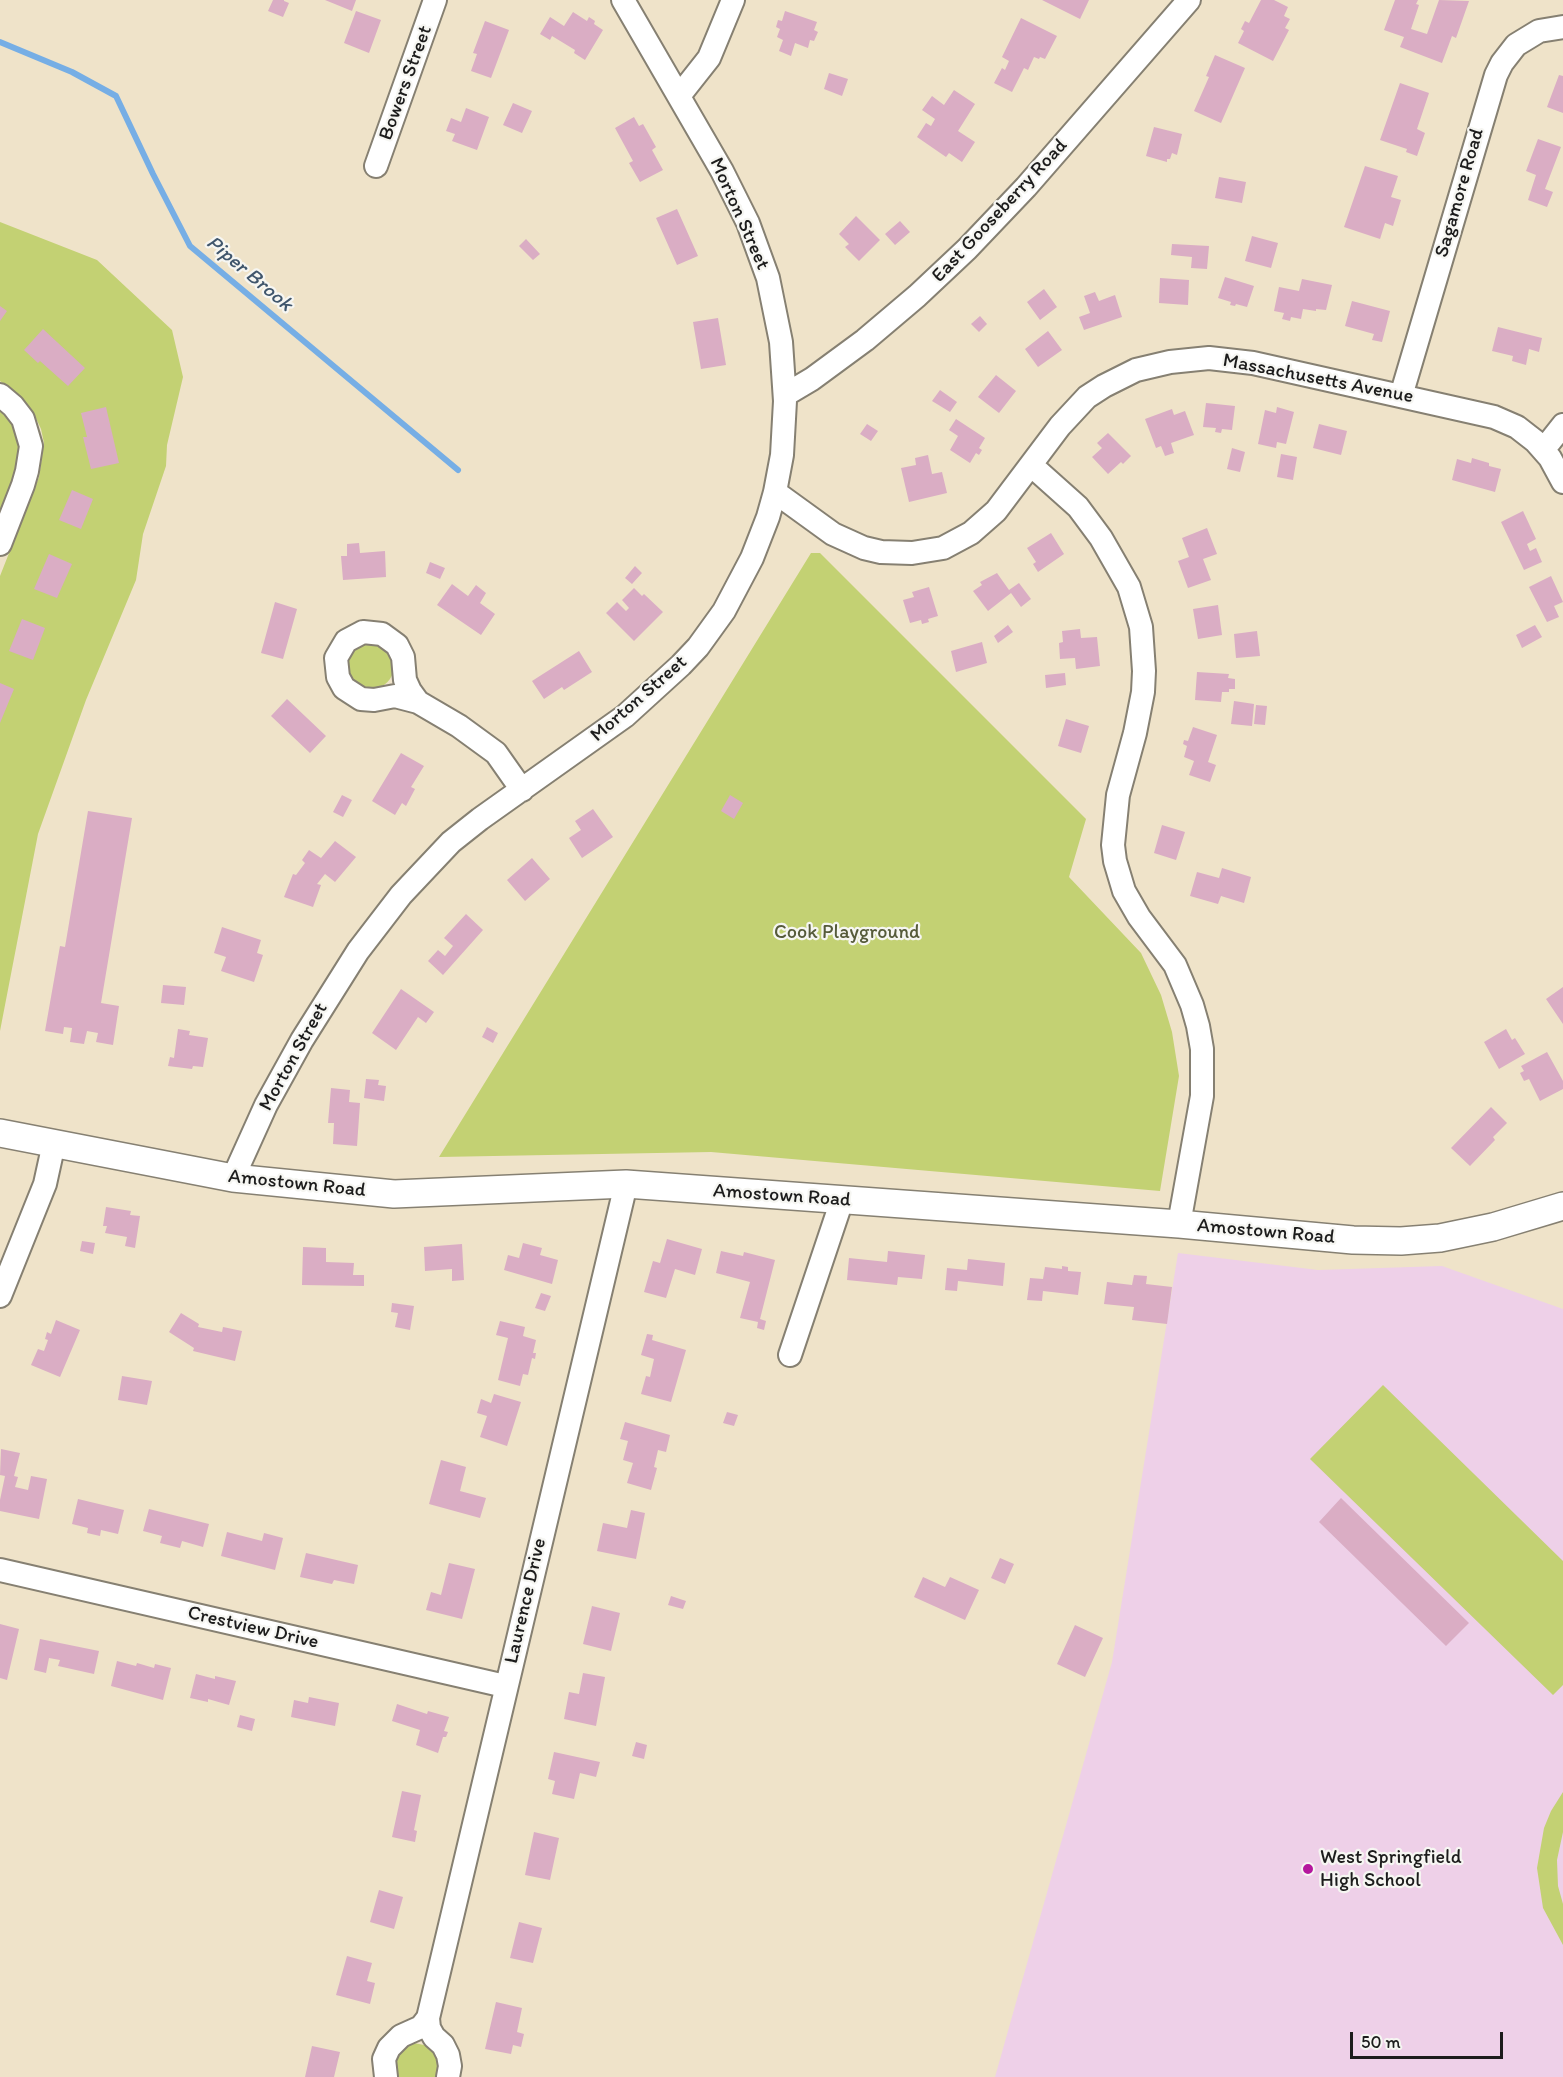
<!DOCTYPE html>
<style>
body{margin:0}
#map{position:relative;width:1563px;height:2077px;overflow:hidden;background:#efe3c9;font-family:Itim,sans-serif}
canvas{display:block}
.scale{position:absolute;left:1350px;top:2032px;width:153px;height:27px;box-sizing:border-box;border:3px solid #1c1c1c;border-top:0;padding-left:8px;font-size:18px;line-height:21px;white-space:nowrap;color:#1c1c1c;-webkit-text-stroke:4px #f6f6f2;paint-order:stroke}
</style>
<div id="map">
<canvas width="1563" height="2077"></canvas>
<div class="scale">50 m</div>
</div>
<script>
const context = document.querySelector('canvas').getContext('2d');
context.lineJoin = 'round';
function fill(path, color) { context.fillStyle = color; context.fill(path, 'evenodd'); }
const shape = rows => new Path2D(rows.map(r => 'M' + r).join(''));
function strokePath(path, color, width, dash) { context.strokeStyle = color; context.lineWidth = width; context.lineCap = dash ? 'butt' : 'round'; context.setLineDash(dash || []); context.stroke(path); }
function write(font, color, halo, rows, align = 'center') {
  context.font = font + ' Itim,sans-serif'; context.lineWidth = 4.5; context.setLineDash([]); context.textBaseline = 'middle'; context.strokeStyle = halo; context.fillStyle = color; for (const [text, x, y, turn = 0] of rows) {
    context.save(); context.translate(x, y); context.rotate((+turn || 0) * Math.PI / 180); context.textAlign = isNaN(turn) ? turn : align; if (halo) context.strokeText(text, 0, 0); context.fillText(text, 0, 0); context.restore();
  }
}
fill(shape([
 [1178,1253,1318,1270,1442,1266,1563,1309,1563,2077,995,2077,1112,1662]
]), '#eed0e8');
fill(shape([
 [0,222,97,260,172,330,183,377,167,445,166,466,143,534,136,580,86,700,38,834,0,1031,0,576,39,477,44,443,41,429,33,412,0,381],
 [0,411,15,427,20,437,21,460,0,516],
 [811,553,820,553,1086,819,1069,877,1141,953,1161,995,1172,1032,1179,1076,1160,1191,711,1152,439,1157],
 '348 666a23 23 0 1 1 46 0a23 23 0 1 1-46 0Z',
 [1383,1385,1563,1561,1563,1685,1553,1695,1310,1459],
 [1563,1792,1563,1832,1557,1860,1558,1886,1563,1904,1563,1945,1543,1908,1537,1868,1544,1828,1551,1811],
 [414,2043,429,2046,435,2051,438,2057,439,2071,436,2077,397,2077,395,2072,395,2057,406,2045]
]), '#c3d173');
strokePath(shape([
 [0,42,72,72,116,96,153,174,190,246,458,470]
]), '#76aee5', 6);
fill(shape([
 [273,0,284,0,284,1,289,3,283,17,268,11],
 [325,0,356,0,352,11],
 [1042,0,1089,0,1080,19],
 [1261,0,1274,0,1288,7,1284,16,1290,19,1285,28,1289,30,1273,61,1238,43,1244,31,1241,29,1245,21,1249,23],
 [1395,0,1418,0,1416,4,1419,5,1411,29,1427,34,1439,0,1469,1,1456,38,1452,36,1442,63,1400,47,1404,37,1384,30],
 [356,11,381,20,369,53,344,43],
 [785,11,817,22,814,30,818,32,814,41,810,40,808,48,795,43,791,56,779,51,783,40,777,37,780,29,776,27,778,20,782,21],
 [573,12,587,21,589,17,595,21,594,24,603,30,585,60,574,53,575,50,552,36,550,40,540,34,550,17,564,26],
 [1021,18,1057,36,1045,59,1040,57,1039,59,1034,57,1028,70,1024,68,1012,92,994,83,1002,68,1005,70,1009,61,1002,57],
 [485,21,509,30,491,78,471,71,477,54,473,53],
 [1215,55,1245,68,1221,123,1194,111,1209,77,1206,76],
 [829,73,848,79,842,96,824,89],
 [1559,75,1563,76,1563,113,1547,107],
 [1400,83,1429,93,1417,129,1425,133,1417,156,1406,152,1407,149,1380,140],
 [954,90,975,104,958,131,975,142,962,162,949,153,946,157,917,137,926,123,931,126,935,119,922,110,932,96,944,105],
 [513,103,532,111,522,133,503,125],
 [466,108,489,117,477,150,452,141,455,134,446,131,451,118,461,122],
 [634,117,639,126,643,124,656,147,652,150,663,170,640,182,629,163,633,161,615,128],
 [1154,127,1182,134,1177,155,1172,153,1170,159,1167,159,1167,162,1146,156],
 [1538,139,1561,147,1545,189,1553,192,1547,207,1528,200,1536,175,1526,171],
 [1365,166,1398,176,1391,197,1401,200,1393,226,1385,223,1380,239,1344,227],
 [1219,177,1246,182,1242,203,1215,198],
 [677,209,698,256,677,265,656,218],
 [856,216,880,240,859,261,845,247,849,244,839,234],
 [900,221,910,232,895,245,885,234],
 [1252,236,1278,243,1271,268,1245,261],
 [526,239,540,254,533,260,519,246],
 [1172,244,1209,246,1207,269,1191,268,1192,257,1171,255],
 [1225,277,1254,286,1247,307,1236,304,1235,306,1230,305,1231,302,1218,298],
 [1160,278,1189,280,1188,305,1159,303],
 [1302,279,1332,285,1326,310,1316,309,1316,311,1303,309,1301,319,1291,317,1290,321,1282,319,1284,313,1274,311,1279,287,1299,291],
 [1044,289,1057,307,1040,320,1027,302],
 [1095,292,1099,301,1115,295,1122,317,1084,330,1079,317,1090,313,1084,296],
 [1352,301,1390,311,1382,342,1372,340,1374,334,1345,326],
 [0,306,7,311,0,321],
 [980,316,987,324,979,332,971,324],
 [718,318,726,365,701,369,693,322],
 [1498,327,1542,338,1539,352,1529,349,1526,365,1512,361,1513,356,1492,351],
 [43,329,85,368,68,386,40,361,38,363,24,350],
 [1048,331,1062,350,1038,367,1025,349],
 [996,375,1016,391,999,413,978,397],
 [940,390,957,402,950,412,932,401],
 [1206,403,1235,406,1232,430,1222,429,1221,433,1215,432,1216,428,1203,427],
 [106,407,119,463,91,469,83,437,87,437,81,413],
 [1277,407,1294,412,1286,444,1277,442,1276,448,1258,444,1265,410,1276,413],
 [1172,409,1174,415,1185,411,1194,435,1171,443,1174,453,1165,456,1161,446,1156,448,1145,419],
 [956,419,985,438,979,448,982,450,979,455,976,453,970,463,950,450,958,436,949,430],
 [867,424,878,431,871,441,860,434],
 [1319,424,1347,431,1341,455,1313,448],
 [1108,433,1131,456,1123,464,1121,462,1108,474,1092,457,1102,448,1097,443],
 [1232,448,1245,452,1240,472,1227,469],
 [1281,454,1297,457,1293,480,1277,477],
 [928,455,932,474,942,472,947,493,909,502,901,468,916,465,915,458],
 [1472,458,1489,463,1489,466,1501,469,1495,492,1452,480,1457,459,1471,463],
 [72,490,93,499,81,529,59,520],
 [1523,511,1536,539,1527,544,1530,551,1536,548,1542,562,1524,570,1501,522],
 [1207,528,1217,554,1203,559,1211,580,1188,588,1178,561,1189,557,1182,538],
 [1051,533,1064,554,1038,572,1033,564,1036,562,1027,548],
 [359,543,360,553,385,551,386,577,343,580,341,556,347,556,347,544],
 [49,554,72,564,57,598,34,589],
 [430,562,445,568,440,579,426,573],
 [635,566,642,573,632,584,625,578],
 [997,573,1009,590,1019,583,1031,599,1021,607,1011,593,988,611,973,591,982,585,980,582],
 [1551,576,1563,602,1554,606,1559,617,1547,622,1529,587],
 [452,584,468,596,476,585,486,593,480,603,495,614,481,635,437,605],
 [929,587,938,616,928,619,929,622,922,624,921,620,910,623,903,600,914,597,912,592],
 [634,588,642,596,644,594,663,612,634,641,606,613,617,602,626,611,629,608,622,600],
 [275,602,297,609,283,659,261,653],
 [1218,605,1222,635,1198,639,1193,609],
 [22,619,45,628,33,660,9,651],
 [1008,625,1013,632,998,643,994,636],
 [1535,625,1542,637,1522,648,1516,635],
 [1080,629,1081,638,1097,637,1100,666,1076,669,1075,658,1060,659,1059,643,1063,642,1062,631],
 [1257,631,1260,656,1236,658,1234,634],
 [982,642,987,663,956,672,951,651],
 [579,651,592,672,564,690,562,687,544,699,532,681],
 [1197,672,1229,674,1228,678,1235,679,1235,689,1229,689,1229,692,1222,692,1221,702,1195,700],
 [1065,673,1066,685,1046,688,1045,675],
 [0,683,14,689,0,723],
 [287,699,326,736,310,753,271,716],
 [1234,701,1254,704,1252,726,1231,724],
 [1256,705,1267,706,1265,725,1254,724],
 [1066,719,1089,726,1081,753,1058,746],
 [1193,727,1217,735,1208,762,1216,765,1210,782,1189,775,1194,761,1184,757,1187,746,1183,744,1184,740,1188,741],
 [401,753,424,766,411,787,415,789,406,806,402,803,395,815,372,801],
 [342,795,352,800,343,817,333,812],
 [730,795,743,803,734,819,721,811],
 [593,809,613,837,582,858,569,838,581,830,575,821],
 [88,811,132,818,101,1003,119,1006,113,1045,96,1042,98,1033,87,1031,84,1044,70,1042,72,1028,64,1027,63,1034,45,1031,60,946,65,947],
 [1162,825,1185,832,1176,860,1154,853],
 [335,841,356,857,335,882,325,874,317,884,321,885,313,907,284,897,293,874,296,875,305,863,302,860,309,850,321,858],
 [532,858,550,879,525,901,507,880],
 [1222,868,1251,877,1244,903,1221,896,1218,904,1190,896,1197,872,1219,878],
 [466,914,483,930,443,975,428,961,438,950,445,956,453,946,444,938],
 [222,927,261,940,257,953,263,955,254,982,221,971,226,957,214,953],
 [163,985,186,987,184,1005,161,1003],
 [1563,987,1563,1024,1546,999],
 [401,989,434,1012,426,1023,418,1017,396,1050,372,1033],
 [487,1027,498,1033,493,1043,482,1037],
 [178,1029,190,1031,189,1035,208,1038,203,1067,193,1066,192,1069,168,1066,170,1057,174,1058],
 [1506,1029,1512,1040,1515,1038,1525,1054,1499,1069,1484,1042],
 [1547,1052,1563,1081,1563,1089,1540,1101,1529,1079,1524,1081,1520,1073,1524,1071,1521,1066],
 [366,1079,379,1080,378,1085,386,1086,384,1101,364,1098],
 [331,1088,350,1090,349,1102,360,1103,357,1146,333,1144,334,1123,328,1123],
 [1491,1107,1507,1123,1493,1137,1495,1140,1470,1166,1451,1148],
 [106,1207,131,1211,130,1215,140,1216,135,1248,125,1246,127,1237,105,1233,107,1226,103,1226],
 [667,1239,702,1249,695,1275,675,1269,666,1298,644,1292,653,1261,660,1263],
 [82,1241,95,1243,93,1254,80,1251],
 [523,1243,542,1248,540,1255,558,1260,552,1284,504,1270,508,1255,519,1258],
 [462,1244,464,1280,452,1281,452,1269,425,1271,424,1247],
 [303,1247,326,1248,326,1262,354,1263,353,1275,364,1275,364,1286,302,1285],
 [721,1251,743,1256,744,1252,775,1260,760,1319,766,1321,764,1330,757,1328,758,1322,740,1318,750,1282,716,1273],
 [888,1251,925,1255,922,1279,898,1277,897,1285,847,1280,849,1258,887,1262],
 [968,1259,1005,1263,1003,1286,958,1281,957,1291,945,1290,947,1268,967,1270],
 [1062,1266,1068,1267,1068,1271,1081,1272,1078,1295,1043,1291,1042,1301,1027,1300,1030,1278,1043,1279,1045,1267,1062,1269],
 [1134,1275,1147,1276,1146,1284,1172,1287,1167,1324,1132,1320,1134,1307,1104,1304,1107,1282,1132,1285],
 [541,1293,551,1296,545,1311,535,1308],
 [392,1303,414,1306,410,1330,395,1327,398,1313,391,1312],
 [181,1313,199,1324,198,1327,222,1332,223,1327,242,1331,235,1361,193,1351,194,1348,169,1332],
 [56,1320,80,1330,60,1377,31,1365,38,1349,44,1351,48,1340,45,1339,47,1332,51,1334],
 [500,1321,525,1327,523,1336,536,1340,533,1353,536,1353,535,1359,532,1358,528,1375,523,1374,520,1386,498,1380,508,1338,496,1335],
 [647,1334,653,1335,652,1340,686,1350,671,1402,641,1394,646,1376,650,1377,654,1359,641,1355],
 [122,1376,152,1381,147,1405,118,1400],
 [494,1394,521,1402,507,1446,480,1437,487,1416,477,1413,481,1399,491,1403],
 [727,1412,738,1415,734,1426,723,1423],
 [625,1422,670,1435,666,1452,658,1450,654,1467,657,1468,651,1490,627,1483,633,1463,623,1460,628,1441,620,1439],
 [1,1449,20,1453,14,1476,18,1477,15,1487,28,1490,31,1476,47,1479,39,1519,0,1511,0,1500,5,1476,0,1475],
 [441,1460,466,1467,460,1491,486,1498,480,1518,429,1504],
 [1341,1498,1469,1623,1446,1646,1319,1522],
 [78,1499,124,1510,118,1534,101,1530,100,1536,87,1533,88,1528,72,1524],
 [149,1509,209,1524,203,1547,182,1541,180,1548,160,1543,162,1536,143,1531],
 [631,1510,645,1513,636,1559,597,1551,603,1523,627,1528],
 [227,1532,262,1541,264,1533,283,1538,275,1570,221,1556],
 [306,1553,358,1565,354,1584,334,1580,332,1584,300,1577],
 [1000,1558,1014,1564,1005,1584,991,1578],
 [449,1563,475,1569,462,1619,426,1610,431,1592,441,1595],
 [923,1577,945,1587,950,1577,979,1590,965,1620,914,1597],
 [671,1596,686,1601,683,1609,668,1605],
 [592,1606,620,1613,611,1651,583,1644],
 [0,1624,19,1629,7,1680,0,1678],
 [1075,1625,1103,1638,1085,1677,1057,1664],
 [40,1639,99,1651,94,1674,58,1666,60,1660,49,1658,46,1673,34,1670],
 [117,1661,136,1666,137,1663,154,1668,155,1664,171,1668,163,1700,111,1686],
 [583,1673,605,1677,596,1726,564,1719,569,1692,579,1694],
 [196,1674,215,1679,215,1676,236,1681,229,1705,208,1699,208,1702,190,1698],
 [309,1697,339,1703,335,1726,291,1717,294,1700,308,1703],
 [397,1704,427,1714,428,1711,449,1717,444,1731,448,1732,446,1737,443,1737,438,1753,416,1745,420,1730,392,1721],
 [240,1715,255,1719,252,1731,237,1727],
 [636,1742,647,1745,644,1759,632,1756],
 [554,1752,600,1762,596,1777,580,1773,574,1799,552,1794,555,1781,548,1779],
 [402,1791,421,1795,414,1830,417,1831,415,1842,392,1837],
 [534,1832,559,1838,550,1880,525,1875],
 [379,1890,403,1897,394,1929,370,1922],
 [519,1922,542,1928,533,1963,510,1958],
 [347,1956,372,1963,367,1981,375,1983,370,2004,336,1995],
 [496,2002,522,2008,517,2032,524,2034,521,2047,513,2045,511,2054,485,2049],
 [312,2046,340,2052,334,2077,305,2077]
]), '#daadc4');
const minor = shape([
 [679,96,709,58,733,0],
 [376,166,435,0],
 [0,395,13,406,23,419,31,446,27,471,23,485,0,544],
 [785,395,812,379,865,340,917,296,967,249,1026,187,1189,0],
 [1401,396,1496,75,1502,63,1516,45,1539,31,1563,27],
 [1544,449,1563,425],
 [1031,465,1078,507,1101,538,1129,587,1141,627,1144,671,1143,692,1135,733,1118,795,1113,845,1115,861,1124,891,1139,917,1175,965,1192,1005,1198,1026,1202,1049,1202,1096,1179,1224],
 [775,492,833,534,864,548,881,552,912,553,943,548,971,533,996,511,1060,426,1087,397,1104,386,1136,370,1170,362,1209,358,1253,363,1494,417,1517,427,1535,441,1550,458,1563,482],
 [363,632,382,634,397,645,403,657,405,680,410,691,418,702,395,696,374,700,361,699,344,688,338,677,336,658,346,641,363,632],
 [418,702,459,726,496,753,522,790],
 [233,1178,266,1105,302,1040,358,951,401,895,451,842,480,819,625,716,681,665,698,647,724,611,752,558,768,517,775,492,782,455,785,401,781,342,768,278,748,223,722,171,623,0],
 [0,1296,45,1184,54,1143],
 [790,1355,842,1200],
 [0,1570,505,1686],
 [428,2018,626,1184],
 [386,2077,384,2059,389,2048,401,2036,421,2027,428,2018,429,2028,434,2037,443,2045,448,2055,450,2066,448,2077]
]);
const tertiary = shape([
 [0,1133,233,1178,394,1194,626,1184,1179,1224,1353,1240,1401,1241,1440,1238,1493,1227,1563,1206]
]);
strokePath(minor, '#868072', 26);
strokePath(tertiary, '#868072', 30);
strokePath(minor, '#fff', 22);
strokePath(tertiary, '#fff', 27);
for (const [x, y, r, color] of [
 [1308,1869,6,"#b5179e"]
]) { const dot = new Path2D(); dot.arc(x, y, r, 0, 2 * Math.PI); context.fillStyle = color; context.fill(dot); strokePath(dot, '#f6f6f2', 2); }
write('20px', '#1c1c1c', '#f6f6f2', [
 ["Bowers Street",406,83,-70],
 ["Sagamore Road",1460,193,-74],
 ["East Gooseberry Road",1000,211,-47],
 ["Morton Street",739,214,66],
 ["Massachusetts Avenue",1318,379,11],
 ["Morton Street",639,699,-41],
 ["Morton Street",294,1057,-61],
 ["Amostown Road",297,1184,6],
 ["Amostown Road",782,1196,4],
 ["Amostown Road",1266,1232,5],
 ["Laurence Drive",526,1601,-77],
 ["Crestview Drive",253,1628,13]
]);
write('20px', '#565b3a', '#f6f6f2', [
 ["Cook Playground",847,933]
]);
write('20px', '#1c1c1c', '#f6f6f2', [
 ["West Springfield",1320,1858],
 ["High School",1320,1881]
], 'left');
write('italic 21px', '#40566c', '#f6f6f2', [
 ["Piper Brook",249,274,40]
]);
</script>
